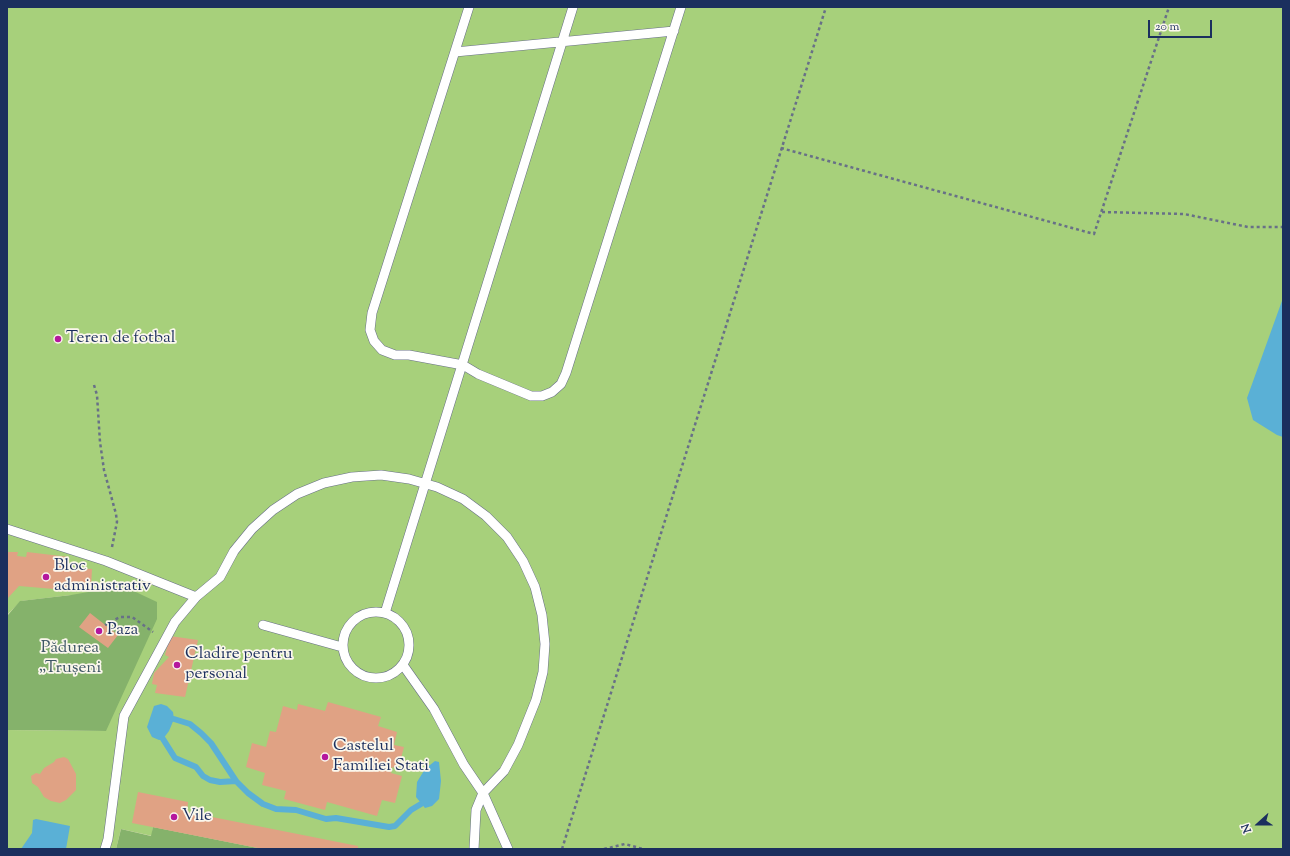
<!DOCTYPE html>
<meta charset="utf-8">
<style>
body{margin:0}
#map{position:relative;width:1290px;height:856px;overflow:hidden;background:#f7e9d4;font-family:"Sorts Mill Goudy",serif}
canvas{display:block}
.frame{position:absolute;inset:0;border:8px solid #1b2f5e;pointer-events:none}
.north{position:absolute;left:1238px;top:804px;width:40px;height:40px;-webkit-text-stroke:3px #fbf7ec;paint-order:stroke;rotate:249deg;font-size:11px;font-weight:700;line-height:16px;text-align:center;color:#1b2f5e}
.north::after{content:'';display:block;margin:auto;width:14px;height:18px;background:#1b2f5e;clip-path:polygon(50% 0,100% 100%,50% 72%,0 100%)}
.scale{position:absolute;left:1148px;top:20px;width:64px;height:18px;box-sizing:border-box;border:2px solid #1b2f5e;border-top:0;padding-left:5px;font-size:12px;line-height:14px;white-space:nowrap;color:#1b2f5e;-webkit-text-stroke:3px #fbf7ec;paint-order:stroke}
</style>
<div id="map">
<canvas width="1290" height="856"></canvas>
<div class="frame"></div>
<div class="north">N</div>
<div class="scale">20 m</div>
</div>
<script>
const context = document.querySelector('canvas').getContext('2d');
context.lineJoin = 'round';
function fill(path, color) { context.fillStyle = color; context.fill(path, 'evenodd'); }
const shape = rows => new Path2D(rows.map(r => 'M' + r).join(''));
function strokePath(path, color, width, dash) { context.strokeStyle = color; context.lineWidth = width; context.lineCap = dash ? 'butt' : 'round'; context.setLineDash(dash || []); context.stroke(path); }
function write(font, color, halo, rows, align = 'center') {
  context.font = font + ' "Sorts Mill Goudy",serif'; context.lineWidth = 3.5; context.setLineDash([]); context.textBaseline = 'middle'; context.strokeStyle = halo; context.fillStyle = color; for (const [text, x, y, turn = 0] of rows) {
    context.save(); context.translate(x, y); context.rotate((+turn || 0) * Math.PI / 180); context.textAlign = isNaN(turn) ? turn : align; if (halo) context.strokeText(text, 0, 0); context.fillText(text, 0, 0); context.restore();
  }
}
fill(shape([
 [7,7,1283,7,1283,849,263,849,153,827,152,836,121,829,116,849,7,849,7,730,105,731,71,595,21,601,7,615]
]), '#a7d07b');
fill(shape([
 [123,586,157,602,157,619,106,731,7,730,7,616,20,601,71,595],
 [153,827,263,849,116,849,121,829,151,836]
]), '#85b26b');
fill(shape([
 [1283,298,1283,437,1277,435,1253,420,1247,398],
 [161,704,167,706,173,712,174,719,169,731,163,739,159,740,152,737,147,727,154,706],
 [435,761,439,762,441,781,439,799,432,806,425,808,416,797,417,782,425,769],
 [36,819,70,826,66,849,21,849,32,833,33,820]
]), '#5ab0d6');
strokePath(shape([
 [174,719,190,724,201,733,211,743,236,781,248,793,263,804,276,809,296,810,326,819,336,818,389,827,395,826,411,810,421,804],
 [163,739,175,758,196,767,203,776,210,780,220,782,236,781]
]), '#5ab0d6', 6);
fill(shape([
 [7,552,18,552,17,556,26,557,27,552,69,557,68,568,92,569,91,587,67,585,66,590,19,586,7,599],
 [90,613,118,635,108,648,79,627],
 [170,636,198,640,185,697,155,693,157,685,152,684,154,673,169,657,165,655],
 [328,702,381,717,378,726,397,732,394,745,404,747,398,769,392,767,391,773,402,776,395,803,382,800,377,816,327,802,325,810,284,799,286,791,262,785,265,773,246,767,252,743,266,747,270,731,276,732,283,706,297,710,298,704,325,711],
 [64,757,68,759,76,774,76,790,66,800,60,803,51,801,44,797,38,787,32,783,31,776,36,773,40,774,44,768,54,762,56,759],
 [138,792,188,802,187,812,358,846,358,849,263,849,132,823]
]), '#e0a284');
const service = shape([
 [469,7,372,313,370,330,374,341,382,350,395,355,409,355,463,365,478,374,531,396,542,396,552,392,561,384,566,373,681,7],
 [455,52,674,31],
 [7,529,106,561,196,597],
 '343 645a33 33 0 1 1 66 0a33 33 0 1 1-66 0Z',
 [385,613,573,7],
 [263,625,342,647],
 [403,665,434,709,464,765,483,793,508,849],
 [105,849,108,839,124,716,175,622,196,597,220,577,234,551,252,529,273,510,297,494,324,483,352,477,381,475,409,479,437,487,463,499,486,516,507,537,523,561,535,587,542,615,545,644,543,672,536,700,518,745,504,771,483,793,476,810,474,849]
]);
strokePath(service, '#687087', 10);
strokePath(shape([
 [781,148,1094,234,1169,7],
 [1102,212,1184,214,1248,227,1283,227],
 [94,385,97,395,100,442,104,470,116,514,117,522,112,547],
 [105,625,120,617,132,617,153,632],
 [562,849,826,7],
 [604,849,625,844,643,849]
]), '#687087', 2.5, [3, 3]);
strokePath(service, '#fff', 9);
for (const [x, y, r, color] of [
 [58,339,4,"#b5179e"],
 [46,577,4,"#b5179e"],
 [99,631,4,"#b5179e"],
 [177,665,4,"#b5179e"],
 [325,757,4,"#b5179e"],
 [174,817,4,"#b5179e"]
]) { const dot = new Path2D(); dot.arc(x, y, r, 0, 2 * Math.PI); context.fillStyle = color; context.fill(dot); strokePath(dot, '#fbf7ec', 1.5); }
write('17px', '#1b2f5e', '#fbf7ec', [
 ["Teren de fotbal",66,339],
 ["Bloc",54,567],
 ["administrativ",54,587],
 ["Paza",107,631],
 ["Cladire pentru",185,655],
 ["personal",185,675],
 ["Castelul",333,747],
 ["Familiei Stati",333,767],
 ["Vile",182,817]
], 'left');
write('17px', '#3e5765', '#fbf7ec', [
 ["Pădurea",70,649],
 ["„Trușeni",70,669]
]);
</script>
